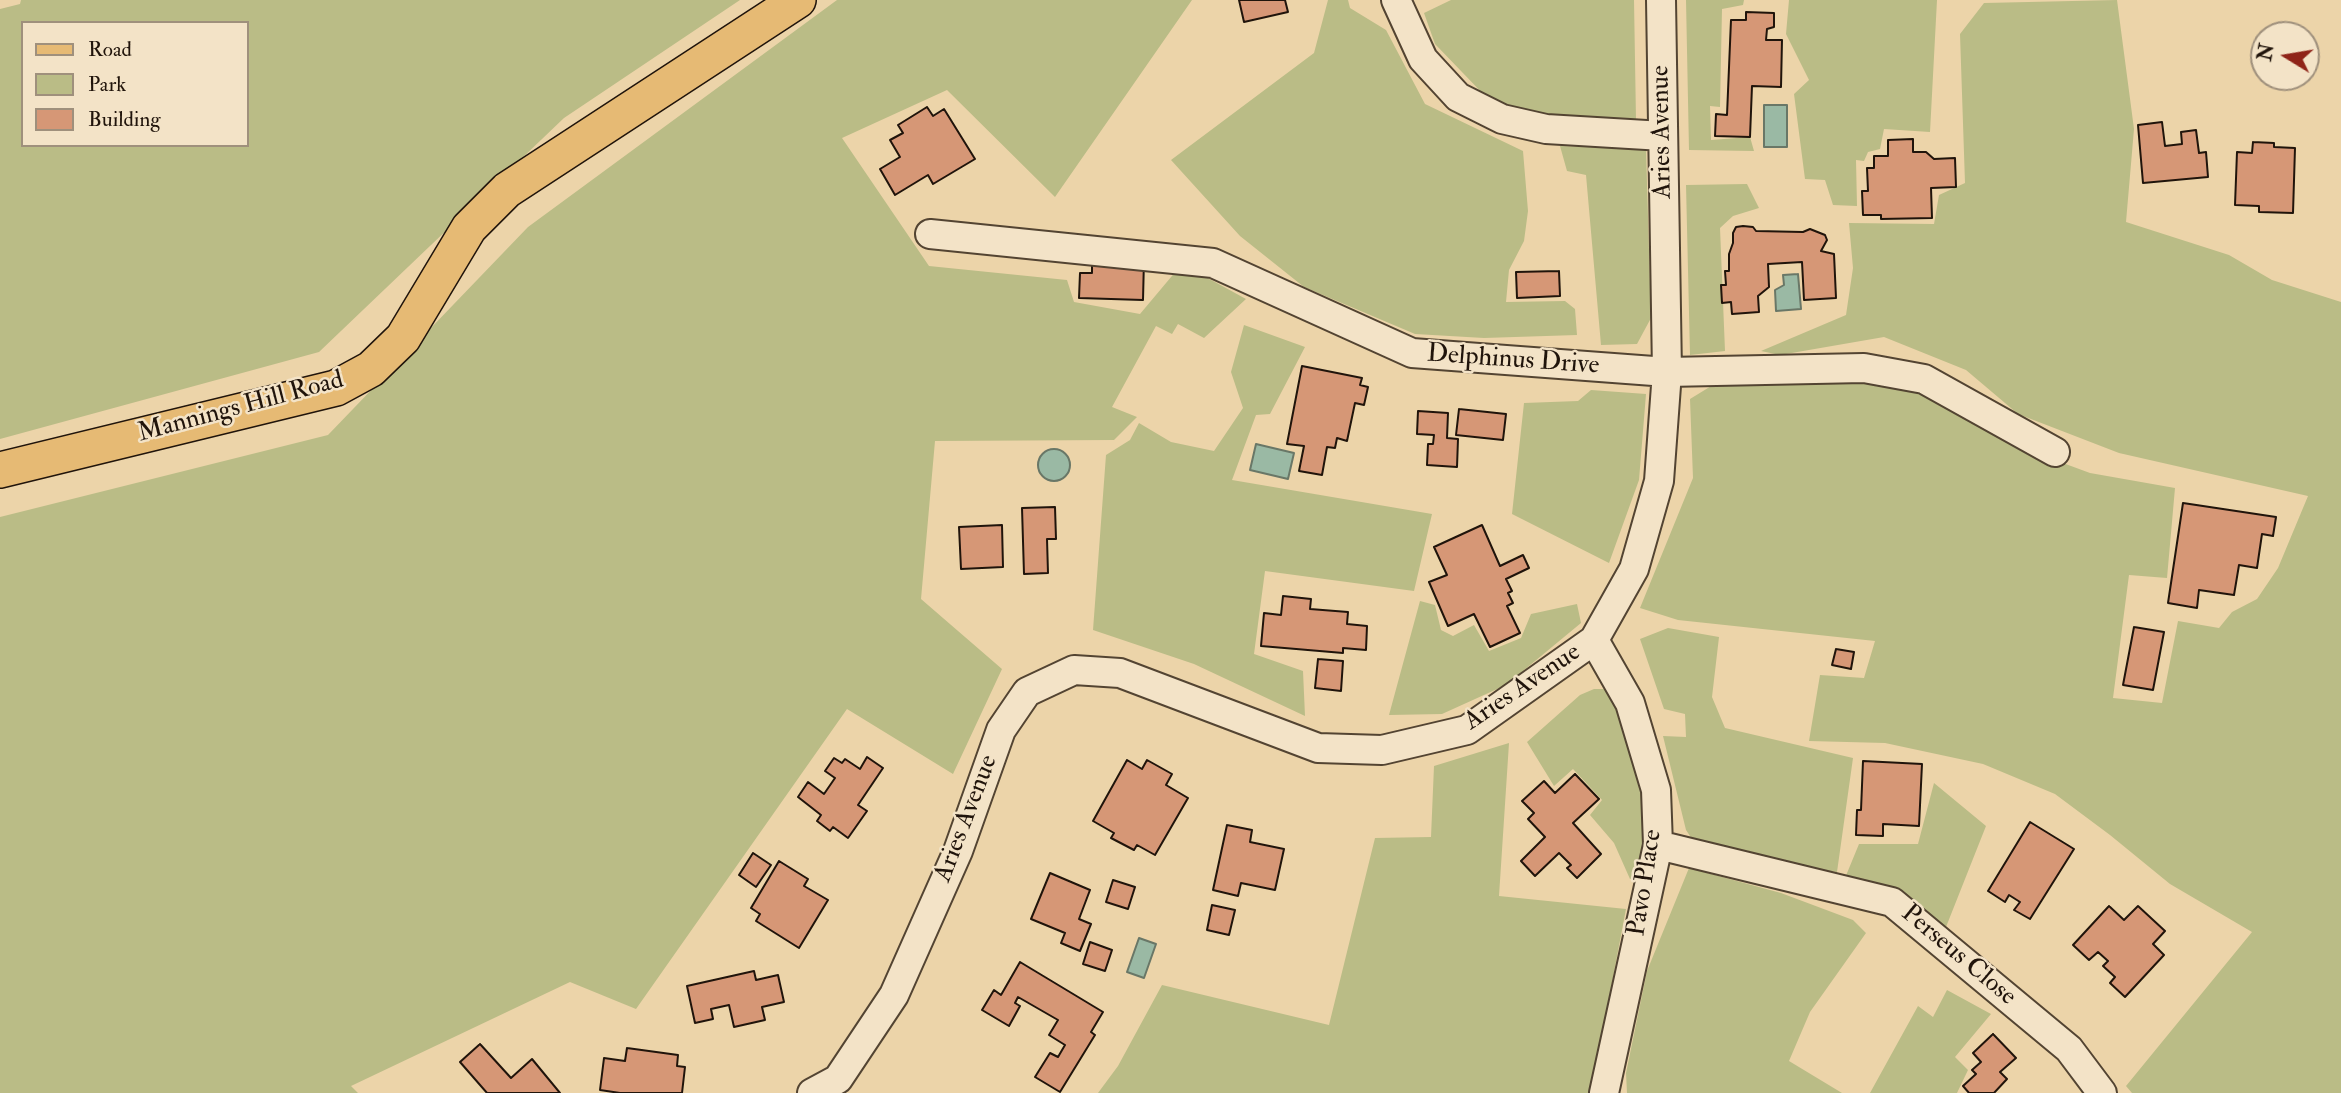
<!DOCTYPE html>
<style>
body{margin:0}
#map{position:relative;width:2341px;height:1093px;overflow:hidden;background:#ecd4a9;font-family:"IM FELL Double Pica",serif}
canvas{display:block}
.legend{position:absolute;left:21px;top:21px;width:228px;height:126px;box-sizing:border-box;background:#f3e3c7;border:2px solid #9f907c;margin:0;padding:9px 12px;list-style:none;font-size:21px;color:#20140b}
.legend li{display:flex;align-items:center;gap:14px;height:35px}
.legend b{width:35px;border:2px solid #9f907c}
.north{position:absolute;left:2250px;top:21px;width:70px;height:70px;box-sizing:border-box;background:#f3e3c7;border:2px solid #9f907c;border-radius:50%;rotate:281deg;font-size:19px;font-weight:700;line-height:28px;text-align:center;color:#20140b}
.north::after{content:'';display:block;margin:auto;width:24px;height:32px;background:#8f2418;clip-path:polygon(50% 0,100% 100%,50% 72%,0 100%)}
</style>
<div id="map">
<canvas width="2341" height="1093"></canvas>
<ul class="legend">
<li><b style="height:9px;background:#e6ba74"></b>Road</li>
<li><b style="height:19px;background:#babc86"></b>Park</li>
<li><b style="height:19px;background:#d69776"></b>Building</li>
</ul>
<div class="north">N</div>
</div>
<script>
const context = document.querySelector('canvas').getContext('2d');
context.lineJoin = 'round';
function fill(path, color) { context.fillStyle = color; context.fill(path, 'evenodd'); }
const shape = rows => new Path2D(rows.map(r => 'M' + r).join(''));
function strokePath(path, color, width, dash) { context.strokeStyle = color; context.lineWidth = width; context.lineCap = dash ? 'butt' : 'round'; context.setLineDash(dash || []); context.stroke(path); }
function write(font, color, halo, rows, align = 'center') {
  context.font = font + ' "IM FELL Double Pica",serif'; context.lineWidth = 5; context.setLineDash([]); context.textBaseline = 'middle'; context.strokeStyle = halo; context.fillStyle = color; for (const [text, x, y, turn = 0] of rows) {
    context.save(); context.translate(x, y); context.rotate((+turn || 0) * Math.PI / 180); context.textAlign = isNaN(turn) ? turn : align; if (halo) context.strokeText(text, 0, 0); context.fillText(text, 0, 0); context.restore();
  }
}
fill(shape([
 [21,0,740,0,564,118,319,352,0,439,0,9,20,4],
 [23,23,247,23,247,145,23,145],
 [837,0,1192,0,1055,197,947,90,842,138,929,266,1067,280,1074,302,1140,314,1182,264,1246,299,1204,338,1178,324,1172,334,1156,326,1112,407,1137,417,1114,440,935,441,921,599,1002,669,953,774,847,709,636,1009,570,982,351,1086,358,1093,0,1093,0,517,328,435,528,227],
 [1328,0,1348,0,1350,8,1386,30,1425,104,1523,151,1528,211,1524,241,1509,270,1506,302,1565,301,1575,309,1577,335,1484,338,1415,334,1304,287,1240,236,1171,160,1314,53],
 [1451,0,1634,0,1636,120,1532,115,1488,99,1435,44,1424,13],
 [1686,0,1744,0,1743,5,1722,9,1720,107,1710,106,1711,140,1750,137,1754,151,1689,150],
 [1789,0,1937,0,1930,132,1884,129,1880,149,1868,152,1864,161,1856,160,1857,206,1833,205,1825,180,1805,179,1794,94,1809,80,1786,34],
 [2117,0,2134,129,2126,222,2229,255,2272,280,2341,302,2341,1093,2132,1093,2126,1086,2252,932,2170,884,2110,835,2055,794,1983,764,1885,743,1809,741,1820,675,1864,678,1875,641,1678,620,1640,608,1693,478,1690,399,1721,380,1870,380,1923,392,2033,452,2090,473,2175,488,2167,578,2129,575,2113,698,2162,703,2178,621,2219,628,2232,612,2257,599,2278,568,2308,496,2119,453,2018,414,1966,370,1884,337,1780,355,1761,351,1846,315,1853,268,1849,223,1934,224,1939,195,1965,183,1960,34,1984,3],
 [1560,146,1646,149,1651,318,1637,344,1601,345,1586,175,1567,171],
 [1747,184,1759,208,1733,216,1720,228,1725,351,1690,355,1686,185],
 [1244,325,1305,347,1270,414,1256,415,1232,480,1432,514,1414,591,1265,571,1254,654,1303,671,1305,716,1194,664,1093,630,1106,455,1130,440,1139,423,1171,442,1214,451,1243,408,1231,372],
 [1591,390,1646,394,1639,480,1609,563,1512,514,1524,403,1578,401],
 [1420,601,1435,605,1441,630,1453,636,1474,625,1489,651,1521,638,1531,614,1577,604,1581,623,1506,685,1442,714,1389,715],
 [1668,628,1719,637,1712,697,1725,728,1853,758,1837,872,1766,864,1698,848,1686,830,1663,736,1686,737,1685,714,1664,709,1640,639],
 [1594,689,1609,689,1646,776,1643,879,1630,879,1614,843,1590,815,1602,800,1573,769,1554,786,1527,742,1580,695],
 [1509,743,1499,896,1626,909,1591,1093,1098,1093,1118,1066,1162,985,1329,1025,1375,838,1431,837,1434,766],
 [1934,783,1986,826,1946,927,1897,892,1845,878,1859,844,1918,844],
 [1689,868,1781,893,1853,920,1866,933,1810,1012,1789,1061,1842,1093,1627,1093,1626,1073,1647,971],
 [1947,990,1991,1014,1955,1057,1968,1070,1957,1093,1870,1093,1918,1006,1933,1017]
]), '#babc86');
const water = shape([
 [1764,105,1787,105,1787,147,1764,147,1764,105],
 [1798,274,1801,309,1776,311,1775,290,1784,285,1783,275,1798,274],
 [1256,444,1294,453,1288,479,1250,470,1256,444],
 '1038 465a16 16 0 1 1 32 0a16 16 0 1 1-32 0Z',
 [1139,938,1156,944,1144,978,1127,972,1139,938]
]);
fill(water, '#9ab9a4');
strokePath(water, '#697767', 2);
const building = shape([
 [1239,0,1285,0,1288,12,1244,22,1239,0],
 [1746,12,1774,13,1774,27,1767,29,1766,40,1782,40,1781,87,1752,86,1750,137,1715,136,1716,114,1727,115,1731,20,1746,20,1746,12],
 [927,107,933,116,944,109,975,159,933,184,928,175,895,195,880,169,900,157,890,140,903,133,898,125,927,107],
 [2162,122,2165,146,2182,144,2181,132,2196,130,2199,153,2206,152,2208,177,2143,183,2138,125,2162,122],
 [1913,139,1913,152,1926,152,1934,159,1955,158,1956,187,1931,188,1932,218,1881,219,1881,215,1863,215,1862,191,1868,191,1867,168,1874,168,1874,156,1888,156,1888,140,1913,139],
 [2253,142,2274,143,2274,147,2295,148,2293,213,2259,212,2259,206,2235,205,2237,152,2252,153,2253,142],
 [1743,226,1753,227,1756,231,1803,232,1810,229,1825,235,1827,240,1821,251,1834,254,1836,298,1804,300,1802,262,1768,264,1769,287,1758,296,1759,312,1732,314,1731,302,1722,303,1721,285,1726,285,1725,271,1729,271,1729,254,1733,243,1733,233,1736,227,1743,226],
 [1092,257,1144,259,1143,300,1079,298,1080,273,1092,273,1092,257],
 [1559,271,1560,296,1517,298,1516,272,1559,271],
 [1302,366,1362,378,1360,385,1368,387,1364,405,1355,403,1347,441,1337,438,1335,448,1327,447,1322,475,1299,471,1304,446,1287,444,1302,366],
 [1459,409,1506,414,1503,440,1456,435,1459,409],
 [1418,411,1448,413,1447,438,1458,439,1457,467,1427,465,1428,444,1433,444,1434,435,1417,434,1418,411],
 [2183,503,2276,517,2273,536,2262,534,2257,568,2239,565,2234,595,2199,590,2197,608,2168,603,2183,503],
 [1055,507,1056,539,1047,539,1048,573,1024,574,1022,508,1055,507],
 [1002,525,1003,567,961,569,959,527,1002,525],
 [1482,525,1500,566,1523,555,1529,568,1506,579,1512,591,1508,593,1513,603,1507,606,1520,633,1490,647,1474,614,1448,626,1429,582,1447,575,1434,547,1482,525],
 [1283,596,1311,599,1310,609,1348,612,1347,624,1367,626,1366,650,1343,648,1343,653,1261,646,1264,613,1281,615,1283,596],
 [2134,627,2164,632,2153,690,2123,685,2134,627],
 [1836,649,1854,652,1851,669,1832,665,1836,649],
 [1318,659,1343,661,1341,691,1315,688,1318,659],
 [867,757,883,768,858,805,867,811,848,838,833,827,830,831,817,821,821,815,798,797,808,782,824,794,835,778,825,771,834,758,842,763,845,759,860,769,867,757],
 [1127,760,1142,769,1147,760,1172,774,1166,785,1188,798,1155,855,1137,845,1134,850,1111,838,1114,833,1093,821,1127,760],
 [1863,761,1922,764,1919,826,1883,824,1883,836,1856,835,1857,810,1861,810,1863,761],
 [1575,774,1599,799,1573,823,1601,854,1577,878,1567,868,1571,865,1559,853,1535,876,1521,861,1545,837,1528,819,1534,813,1522,801,1544,781,1555,793,1575,774],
 [2030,822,2074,849,2030,919,2014,910,2020,902,2009,895,2005,902,1988,891,2030,822],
 [1227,825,1252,830,1250,842,1284,849,1275,890,1241,883,1238,896,1213,890,1227,825],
 [753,853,771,865,756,887,739,875,753,853],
 [779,861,808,879,804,886,828,900,799,948,756,921,760,914,751,908,779,861],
 [1050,873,1090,890,1079,919,1091,924,1080,951,1061,943,1065,933,1031,919,1050,873],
 [1113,880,1135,887,1128,909,1106,902,1113,880],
 [1212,905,1235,910,1229,935,1207,930,1212,905],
 [2109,906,2124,920,2138,906,2165,931,2153,944,2164,955,2125,997,2110,983,2115,977,2103,966,2108,961,2098,952,2089,960,2073,945,2109,906],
 [1090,942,1112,950,1105,971,1083,964,1090,942],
 [1020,962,1103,1012,1091,1032,1095,1035,1060,1092,1035,1077,1050,1053,1058,1057,1065,1045,1049,1035,1058,1020,1018,997,1015,1003,1020,1006,1009,1026,982,1010,994,990,1001,995,1020,962],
 [754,971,756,980,778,975,784,1002,762,1007,765,1020,734,1027,729,1005,711,1009,713,1019,695,1023,687,986,754,971],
 [1993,1034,2016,1058,2000,1072,2007,1079,1994,1093,1969,1093,1963,1086,1976,1074,1972,1070,1981,1062,1973,1053,1993,1034],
 [480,1044,511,1078,532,1059,560,1093,487,1093,460,1062,480,1044],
 [627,1048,678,1055,677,1066,685,1067,682,1093,620,1093,600,1090,604,1058,625,1061,627,1048]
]);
fill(building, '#d69776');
strokePath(building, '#20140b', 2);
const minor = shape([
 [1396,0,1423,59,1458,97,1502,119,1546,129,1663,136],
 [930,234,1213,263,1412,353,1667,372,1864,368,1924,379,2055,452],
 [1594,640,1630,703,1656,790,1658,845,1604,1093],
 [1658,845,1892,902,2069,1049,2102,1093],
 [812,1093,838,1079,894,995,958,851,1001,730,1027,692,1074,670,1120,673,1318,748,1382,750,1467,730,1594,640,1634,569,1659,481,1667,372,1661,0]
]);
const major = shape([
 [0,470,336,388,371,369,403,338,469,228,507,190,798,0]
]);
strokePath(minor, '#534432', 32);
strokePath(major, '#20140b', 38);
strokePath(minor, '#f3e3c7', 28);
strokePath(major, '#e6ba74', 35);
write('26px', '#20140b', '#f3e3c7', [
 ["Aries Avenue",1663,132,-91],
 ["Delphinus Drive",1513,361,4],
 ["Mannings Hill Road",241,408,-15],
 ["Aries Avenue",1523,688,-34],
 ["Aries Avenue",967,819,-69],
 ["Pavo Place",1646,883,-81],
 ["Perseus Close",1958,956,40]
]);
</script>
